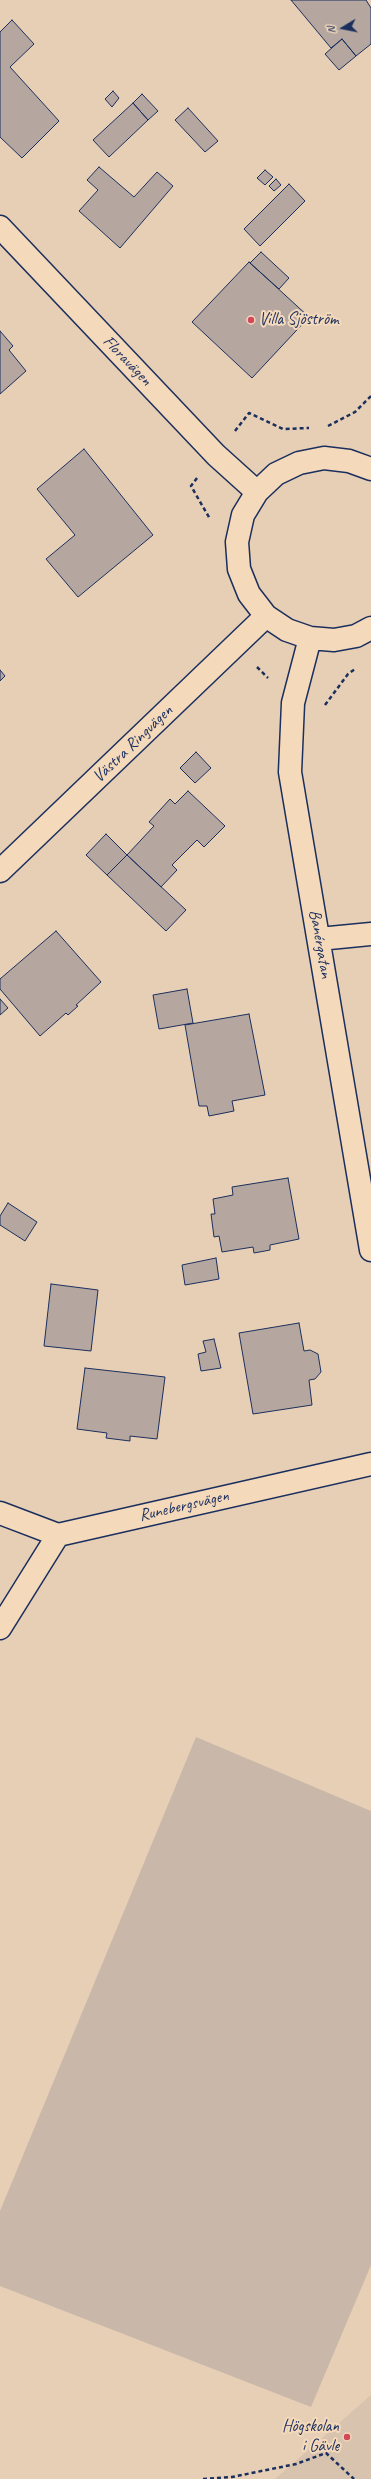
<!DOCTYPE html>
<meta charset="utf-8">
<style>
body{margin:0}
#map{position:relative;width:371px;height:2479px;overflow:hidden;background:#e7cfb5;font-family:Caveat,sans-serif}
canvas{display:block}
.north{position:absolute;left:323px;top:8px;width:40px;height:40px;-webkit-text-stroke:3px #f4d9bb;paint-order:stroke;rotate:260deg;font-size:11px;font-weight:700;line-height:16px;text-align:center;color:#1b2f5e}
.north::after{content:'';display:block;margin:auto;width:14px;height:18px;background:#1b2f5e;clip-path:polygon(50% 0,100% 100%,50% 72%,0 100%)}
</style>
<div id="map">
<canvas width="371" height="2479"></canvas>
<div class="north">N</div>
</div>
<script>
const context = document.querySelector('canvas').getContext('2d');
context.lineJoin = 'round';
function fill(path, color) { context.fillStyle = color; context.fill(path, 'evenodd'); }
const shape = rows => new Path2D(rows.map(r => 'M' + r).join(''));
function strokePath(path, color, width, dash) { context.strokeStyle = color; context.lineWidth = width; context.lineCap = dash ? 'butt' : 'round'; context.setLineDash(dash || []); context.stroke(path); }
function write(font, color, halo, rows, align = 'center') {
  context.font = font + ' Caveat,sans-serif'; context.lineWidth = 4; context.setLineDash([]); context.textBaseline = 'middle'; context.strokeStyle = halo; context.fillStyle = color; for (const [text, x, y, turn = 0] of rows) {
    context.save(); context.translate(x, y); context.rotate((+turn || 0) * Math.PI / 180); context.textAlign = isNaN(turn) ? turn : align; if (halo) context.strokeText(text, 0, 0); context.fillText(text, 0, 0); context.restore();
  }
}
fill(shape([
 [371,2395,371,2479,275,2479]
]), '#d8c3af');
fill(shape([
 [196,1737,371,1811,371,2265,311,2407,0,2286,0,2211]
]), '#c9b7a9');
const building = shape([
 [291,0,366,0,371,8,371,44,356,56,342,39,331,48,291,0],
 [12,20,34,44,10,67,59,121,22,158,0,137,0,32,12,20],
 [342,39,356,56,339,70,325,54,342,39],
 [113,91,119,98,112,107,105,99,113,91],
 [142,94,158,111,148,120,133,103,142,94],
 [133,103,148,120,109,157,93,140,133,103],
 [188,108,218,141,205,152,175,120,188,108],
 [99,167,134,197,157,172,173,186,120,248,79,211,98,190,87,180,99,167],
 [265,170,273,177,265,185,257,178,265,170],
 [276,179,281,185,274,191,269,186,276,179],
 [289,184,305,201,260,246,244,229,289,184],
 [261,252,289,278,279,289,250,263,261,252],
 [249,262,309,317,252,378,192,322,249,262],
 [0,331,13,346,9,350,26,371,0,394,0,331],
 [84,449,153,535,78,597,46,559,75,535,37,489,84,449],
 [0,670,5,676,0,681,0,670],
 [196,752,211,768,195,783,180,768,196,752],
 [188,791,225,826,204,847,197,840,172,865,177,870,161,887,127,855,154,826,149,822,170,799,175,804,188,791],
 [106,834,127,855,107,875,86,855,106,834],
 [127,855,186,910,166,931,107,875,127,855],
 [56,931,101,982,76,1005,78,1006,68,1015,66,1013,40,1036,0,989,0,979,56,931],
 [187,989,193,1023,159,1029,153,995,187,989],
 [0,999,8,1008,0,1015,0,999],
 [249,1014,265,1095,232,1101,234,1111,209,1116,207,1106,199,1106,185,1025,249,1014],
 [288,1178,299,1239,270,1245,270,1250,254,1253,253,1247,222,1252,219,1236,214,1237,211,1214,215,1214,213,1199,233,1195,232,1187,288,1178],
 [8,1203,37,1222,25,1241,0,1225,0,1216,8,1203],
 [216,1258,219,1279,185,1285,182,1265,216,1258],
 [51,1284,98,1290,91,1351,44,1346,51,1284],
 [299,1323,304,1351,310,1350,318,1354,321,1372,315,1379,309,1380,312,1405,253,1414,239,1333,299,1323],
 [214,1339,221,1368,201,1371,198,1354,206,1352,203,1341,214,1339],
 [85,1368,165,1377,157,1439,130,1436,130,1441,106,1438,107,1433,77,1429,85,1368]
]);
fill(building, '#b5a7a0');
strokePath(building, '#1b2f5e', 1);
const minor = shape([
 [0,227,216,455,257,492],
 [371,469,349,461,324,458,299,463,276,474,257,492,243,515,237,542,239,569,249,594,266,616,287,630,310,638,334,640,356,636,371,628],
 [310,638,293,703,290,772,371,1250],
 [0,871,266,616],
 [319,939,371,934],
 [0,1513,58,1535,371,1464],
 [0,1628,58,1535]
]);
strokePath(minor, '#1b2f5e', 25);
strokePath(shape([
 [328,426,355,412,371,396],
 [235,431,249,413,283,429,309,428],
 [197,478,191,486,210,519],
 [257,667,268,678],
 [325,705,348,674,355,669],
 [203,2479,232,2477,296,2464,326,2453,354,2479]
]), '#1b2f5e', 2.5, [4, 3]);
strokePath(minor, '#f4d9bb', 22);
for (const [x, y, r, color] of [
 [251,320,4,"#d1495b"],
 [347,2437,4,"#d1495b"]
]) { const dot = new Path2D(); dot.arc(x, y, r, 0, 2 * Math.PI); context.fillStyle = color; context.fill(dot); strokePath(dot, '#f4d9bb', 1.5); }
write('17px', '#1b2f5e', '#f4d9bb', [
 ["Villa Sjöström",259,320],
 ["Högskolan",339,2427,"right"],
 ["i Gävle",339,2447,"right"]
], 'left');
write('17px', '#1b2f5e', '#f4d9bb', [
 ["Floravägen",127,361,46],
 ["Västra Ringvägen",133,744,-44],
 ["Banérgatan",320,944,80],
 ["Runebergsvägen",184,1506,-13]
]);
</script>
